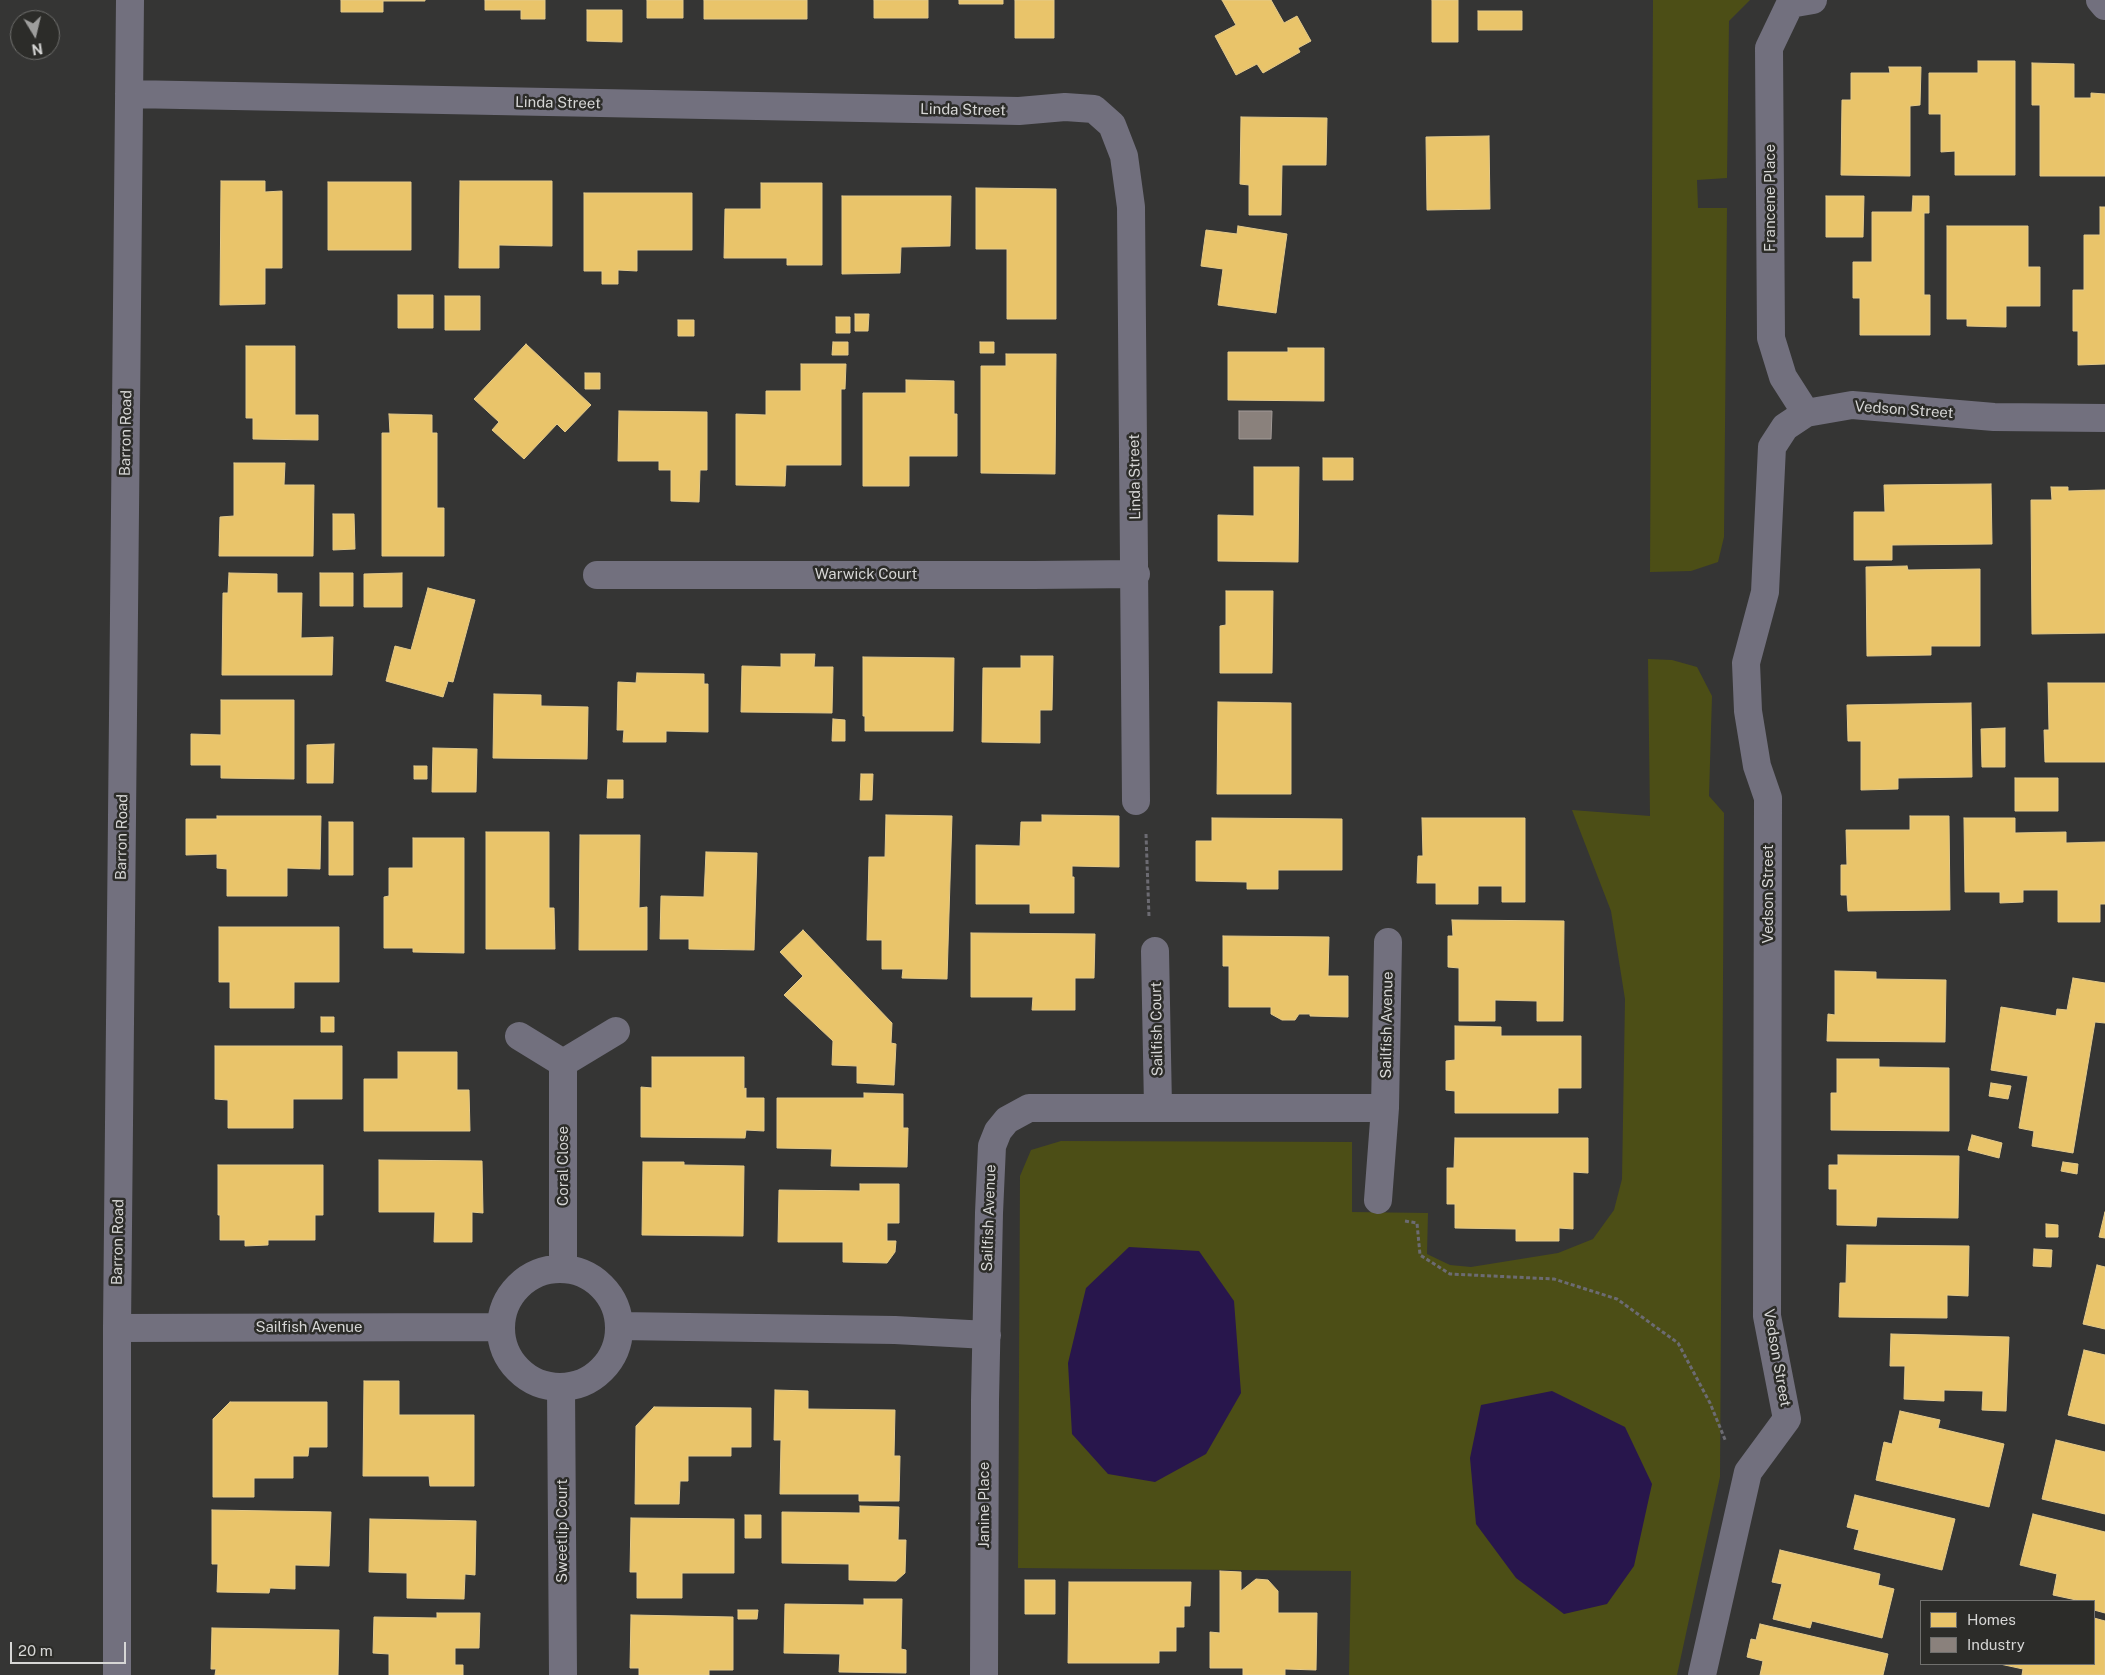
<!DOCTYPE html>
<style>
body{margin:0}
#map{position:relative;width:2105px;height:1675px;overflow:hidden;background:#353534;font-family:"Public Sans",sans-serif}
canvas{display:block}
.legend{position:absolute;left:1920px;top:1600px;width:175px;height:65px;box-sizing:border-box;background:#2c2c29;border:1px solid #70706e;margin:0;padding:6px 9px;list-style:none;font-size:15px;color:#d6d6d5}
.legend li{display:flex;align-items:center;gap:10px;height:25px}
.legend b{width:25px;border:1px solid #70706e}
.north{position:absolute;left:10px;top:10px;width:50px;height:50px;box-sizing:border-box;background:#2c2c29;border:1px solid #70706e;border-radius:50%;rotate:171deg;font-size:14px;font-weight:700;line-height:20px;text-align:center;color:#d6d6d5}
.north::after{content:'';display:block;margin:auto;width:18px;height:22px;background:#9e9e9d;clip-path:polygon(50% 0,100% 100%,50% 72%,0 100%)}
.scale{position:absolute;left:10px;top:1642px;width:116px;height:22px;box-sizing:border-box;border:2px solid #d6d6d5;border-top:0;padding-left:6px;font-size:15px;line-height:18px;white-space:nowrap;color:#d6d6d5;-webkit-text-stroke:4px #2c2c29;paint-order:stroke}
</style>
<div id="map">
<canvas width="2105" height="1675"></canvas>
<ul class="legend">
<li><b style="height:14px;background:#e9c46a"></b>Homes</li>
<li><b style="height:14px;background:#8a817c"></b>Industry</li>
</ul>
<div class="north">N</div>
<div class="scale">20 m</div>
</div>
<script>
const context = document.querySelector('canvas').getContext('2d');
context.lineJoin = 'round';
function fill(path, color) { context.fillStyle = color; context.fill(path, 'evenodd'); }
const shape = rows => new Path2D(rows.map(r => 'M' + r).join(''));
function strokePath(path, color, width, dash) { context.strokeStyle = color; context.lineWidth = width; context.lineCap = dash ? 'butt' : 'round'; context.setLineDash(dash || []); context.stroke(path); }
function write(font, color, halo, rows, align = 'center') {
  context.font = font + ' "Public Sans",sans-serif'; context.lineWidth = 5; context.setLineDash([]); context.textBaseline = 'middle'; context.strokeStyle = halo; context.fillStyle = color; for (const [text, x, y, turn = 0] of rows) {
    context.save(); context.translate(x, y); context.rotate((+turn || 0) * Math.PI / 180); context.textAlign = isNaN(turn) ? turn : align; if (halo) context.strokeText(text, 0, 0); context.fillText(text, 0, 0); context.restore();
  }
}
fill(shape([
 [1653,0,1750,0,1729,21,1727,178,1697,180,1698,208,1727,208,1724,537,1718,562,1691,571,1650,572],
 [1648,659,1672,660,1697,667,1712,696,1709,796,1724,813,1720,1477,1677,1675,1349,1675,1351,1571,1018,1568,1020,1176,1031,1150,1061,1141,1352,1142,1352,1212,1428,1213,1427,1254,1450,1265,1471,1267,1558,1253,1593,1239,1614,1210,1622,1179,1625,999,1611,911,1572,810,1650,816]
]), '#4c4e16');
fill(shape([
 [1129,1247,1199,1251,1234,1301,1241,1393,1206,1454,1155,1482,1108,1474,1072,1434,1068,1363,1086,1288],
 [1552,1391,1625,1427,1652,1484,1634,1566,1607,1604,1564,1614,1516,1578,1476,1524,1470,1458,1481,1405]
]), '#28164c');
const homes = shape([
 [341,0,425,0,425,1,383,1,383,12,341,12,341,0],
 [485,0,545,0,545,19,521,19,521,10,485,10,485,0],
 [647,0,683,0,683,18,647,18,647,0],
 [704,0,807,0,807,19,704,19,704,0],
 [874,0,928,0,928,18,874,18,874,0],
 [959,0,1003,0,1003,4,959,4,959,0],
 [1015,0,1054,0,1054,38,1015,38,1015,0],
 [1222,0,1271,0,1284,23,1297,16,1311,41,1298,48,1300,52,1263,73,1257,64,1236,75,1215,36,1236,25,1222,0],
 [1432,0,1458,0,1458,42,1432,42,1432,0],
 [587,10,622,10,622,42,587,41,587,10],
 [1478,11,1522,11,1522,30,1478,30,1478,11],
 [1978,61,2015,61,2015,175,1955,175,1955,151,1941,152,1941,114,1929,114,1929,73,1978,73,1978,61],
 [2032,63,2074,64,2074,98,2091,98,2091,93,2105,94,2105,176,2040,176,2040,105,2032,105,2032,63],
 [1889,67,1921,67,1920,105,1910,106,1910,176,1841,175,1842,100,1851,100,1851,73,1890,73,1889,67],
 [1241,117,1327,118,1326,165,1282,165,1281,215,1249,215,1249,185,1240,184,1241,117],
 [1489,136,1490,209,1427,210,1426,137,1489,136],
 [221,181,265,181,265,192,282,191,282,268,265,268,265,304,220,305,221,181],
 [460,181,552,181,552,246,499,245,499,268,459,268,460,181],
 [328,182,411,182,411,250,328,250,328,182],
 [761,183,822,183,822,265,787,265,787,258,724,258,725,209,761,209,761,183],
 [976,188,1056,189,1056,319,1007,319,1007,249,976,249,976,188],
 [584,193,692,193,692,250,637,250,637,271,618,270,618,284,602,284,602,271,584,271,584,193],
 [842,196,951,196,950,246,901,247,900,273,842,274,842,196],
 [1826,196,1864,196,1863,237,1826,237,1826,196],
 [1913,196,1929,196,1929,213,1924,213,1924,295,1930,295,1930,335,1860,335,1860,298,1853,298,1853,262,1872,262,1872,212,1912,212,1913,196],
 [2100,207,2105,207,2105,364,2078,365,2078,331,2073,331,2073,290,2084,290,2084,235,2100,235,2100,207],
 [1238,226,1287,234,1276,313,1218,305,1223,269,1201,266,1206,230,1237,234,1238,226],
 [1947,226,2028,226,2028,267,2040,267,2040,306,2006,306,2006,327,1967,326,1967,319,1947,319,1947,226],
 [398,295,433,295,433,328,398,328,398,295],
 [445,296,480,296,480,330,445,330,445,296],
 [855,314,869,314,868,331,855,331,855,314],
 [836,317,850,317,850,333,836,333,836,317],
 [678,320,694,320,694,336,678,336,678,320],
 [833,342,848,342,848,355,832,355,833,342],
 [980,342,994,342,994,353,980,353,980,342],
 [526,344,591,405,565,432,557,424,524,459,492,430,499,422,474,399,526,344],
 [246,346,295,346,295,415,318,415,318,440,253,439,253,418,246,418,246,346],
 [1288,348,1324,348,1324,401,1228,400,1228,352,1288,352,1288,348],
 [1006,354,1056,354,1055,474,981,473,981,366,1006,366,1006,354],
 [801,364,846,364,845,389,841,389,841,465,786,465,785,486,736,485,736,414,766,415,766,391,801,391,801,364],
 [585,373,600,373,600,389,585,389,585,373],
 [906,380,954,381,954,414,957,414,957,456,909,456,909,486,863,486,863,393,906,393,906,380],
 [619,411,707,412,707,470,700,470,699,502,671,501,671,470,659,470,659,461,618,461,619,411],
 [389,414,432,415,432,433,437,433,437,508,444,508,444,556,382,556,382,433,390,433,389,414],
 [1323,458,1353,458,1353,480,1323,480,1323,458],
 [234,463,285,463,284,485,314,485,313,556,219,556,220,517,234,516,234,463],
 [1254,467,1299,467,1298,562,1218,561,1218,515,1254,516,1254,467],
 [1991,484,1992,544,1892,545,1892,560,1854,560,1854,512,1885,512,1884,485,1991,484],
 [2051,487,2068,487,2068,491,2105,490,2105,633,2032,634,2031,500,2052,500,2051,487],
 [333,514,354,514,355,549,333,550,333,514],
 [1907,566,1908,570,1980,569,1980,646,1931,646,1931,655,1867,656,1866,567,1907,566],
 [229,573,277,574,277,593,302,593,301,638,333,637,332,675,222,675,223,593,228,593,229,573],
 [320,573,353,573,353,606,320,606,320,573],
 [402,573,402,607,364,607,364,574,402,573],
 [428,588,475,600,453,682,448,681,443,697,386,681,395,646,411,650,428,588],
 [1226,591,1273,591,1272,673,1220,673,1220,626,1226,625,1226,591],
 [781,654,815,654,814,667,833,667,832,713,741,712,742,666,781,667,781,654],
 [1021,656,1053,656,1052,710,1040,710,1040,743,982,742,983,668,1021,668,1021,656],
 [863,657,954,658,953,731,865,731,865,716,863,716,863,657],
 [637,673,704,674,704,684,708,684,708,732,666,731,666,742,623,742,624,730,617,730,618,682,636,683,637,673],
 [2048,683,2105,683,2105,762,2045,762,2044,730,2049,730,2048,683],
 [494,694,541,695,541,706,588,707,587,759,493,758,494,694],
 [221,700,294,700,294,779,221,778,221,765,191,765,191,734,221,735,221,700],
 [1218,702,1291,703,1291,794,1217,794,1218,702],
 [1971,703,1972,777,1898,778,1898,789,1861,790,1861,741,1848,741,1847,705,1971,703],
 [833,719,845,720,845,741,832,741,833,719],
 [2005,728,2005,767,1982,767,1981,729,2005,728],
 [334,744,333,783,307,783,307,745,334,744],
 [433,748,477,749,476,792,432,792,433,748],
 [414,766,427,766,427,779,414,779,414,766],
 [861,774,873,774,872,800,860,800,861,774],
 [2015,778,2058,778,2058,811,2015,811,2015,778],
 [608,780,623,780,623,798,607,798,608,780],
 [886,815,952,816,947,979,902,978,903,969,882,969,882,940,867,940,869,857,885,857,886,815],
 [1042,815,1119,816,1119,867,1072,866,1072,877,1074,877,1074,913,1030,913,1030,904,976,904,976,845,1020,846,1021,822,1042,822,1042,815],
 [217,816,321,816,320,869,287,868,287,896,227,896,227,869,217,868,217,854,186,855,186,819,217,819,217,816],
 [1910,816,1949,816,1950,910,1848,911,1847,895,1841,895,1841,865,1847,865,1846,830,1910,830,1910,816],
 [1212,818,1342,819,1342,870,1278,870,1278,889,1247,889,1247,882,1196,881,1196,841,1212,841,1212,818],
 [1422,818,1525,818,1525,902,1502,902,1502,886,1478,886,1478,904,1436,904,1436,883,1417,883,1418,856,1423,856,1422,818],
 [1964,818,2015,818,2015,833,2066,832,2066,843,2105,842,2105,904,2100,904,2100,922,2058,922,2058,890,2023,890,2023,902,2000,903,2000,892,1965,892,1964,818],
 [329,822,353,822,353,875,329,875,329,822],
 [486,832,549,832,549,908,554,908,555,949,486,949,486,832],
 [580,835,640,835,639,908,647,907,647,950,579,950,580,835],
 [413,838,464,838,464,953,413,952,413,948,384,948,384,897,389,896,389,868,413,868,413,838],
 [706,852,757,853,754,950,689,949,689,939,660,939,661,896,704,897,706,852],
 [1452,920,1564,921,1563,1021,1537,1021,1537,1001,1495,1000,1495,1021,1459,1021,1459,968,1448,967,1448,936,1453,936,1452,920],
 [219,927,339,927,339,982,294,982,294,1008,230,1008,230,982,219,982,219,927],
 [803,930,892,1023,891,1043,896,1044,894,1085,857,1083,857,1066,832,1065,833,1041,784,995,803,976,780,952,803,930],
 [971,933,1095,934,1094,978,1075,978,1075,1010,1032,1010,1033,997,971,997,971,933],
 [1223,936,1329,937,1328,976,1348,976,1348,1017,1310,1016,1310,1014,1299,1014,1295,1020,1282,1020,1271,1014,1271,1007,1229,1007,1229,966,1223,966,1223,936],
 [1835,971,1876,972,1876,979,1946,980,1945,1042,1827,1041,1828,1014,1835,1015,1835,971],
 [2073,978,2105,983,2105,1023,2095,1022,2073,1153,2032,1146,2034,1131,2019,1128,2028,1076,1991,1070,2001,1007,2056,1016,2057,1009,2067,1010,2073,978],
 [321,1017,334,1017,334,1032,321,1032,321,1017],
 [1455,1026,1501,1027,1501,1036,1581,1036,1581,1088,1558,1088,1558,1113,1455,1113,1455,1091,1446,1090,1446,1061,1455,1060,1455,1026],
 [215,1046,342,1046,342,1099,293,1099,293,1128,228,1128,228,1100,215,1099,215,1046],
 [398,1052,457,1052,457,1090,469,1090,470,1131,364,1131,364,1079,398,1079,398,1052],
 [652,1057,744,1057,744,1089,746,1088,746,1098,764,1098,764,1131,746,1130,745,1138,641,1137,641,1087,652,1088,652,1057],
 [1837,1059,1879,1059,1879,1067,1949,1068,1949,1131,1831,1130,1831,1093,1837,1093,1837,1059],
 [1991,1083,2011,1086,2008,1099,1989,1096,1991,1083],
 [864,1093,903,1094,903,1128,908,1128,907,1167,831,1166,832,1149,777,1148,777,1098,864,1098,864,1093],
 [1972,1135,2002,1143,1999,1158,1968,1150,1972,1135],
 [1455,1138,1588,1138,1588,1173,1573,1172,1573,1229,1559,1228,1559,1241,1516,1241,1516,1229,1455,1228,1455,1204,1447,1204,1447,1168,1454,1168,1455,1138],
 [1838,1155,1959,1156,1958,1218,1877,1217,1876,1226,1837,1225,1837,1189,1829,1189,1829,1165,1838,1165,1838,1155],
 [379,1160,482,1161,483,1213,472,1212,472,1242,434,1242,435,1212,379,1212,379,1160],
 [643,1162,684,1162,684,1165,744,1166,743,1236,642,1235,643,1162],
 [2063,1162,2078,1164,2077,1174,2061,1171,2063,1162],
 [218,1165,323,1165,323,1215,315,1215,315,1240,268,1240,268,1245,245,1246,245,1240,220,1240,220,1215,218,1215,218,1165],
 [860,1184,899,1184,899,1223,887,1223,887,1241,896,1241,895,1252,887,1263,843,1262,843,1242,778,1242,779,1190,860,1191,860,1184],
 [2105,1212,2105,1238,2099,1237,2105,1212],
 [2046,1224,2058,1225,2058,1237,2046,1237,2046,1224],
 [1847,1245,1969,1246,1968,1296,1947,1295,1947,1318,1839,1317,1840,1283,1846,1283,1847,1245],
 [2034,1249,2052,1250,2051,1267,2033,1266,2034,1249],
 [2097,1265,2105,1267,2105,1329,2083,1324,2097,1265],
 [1891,1334,2009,1337,2006,1411,1982,1410,1983,1391,1944,1390,1944,1401,1904,1399,1905,1366,1890,1366,1891,1334],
 [2084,1350,2105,1355,2105,1424,2068,1415,2084,1350],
 [364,1381,399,1381,399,1415,474,1415,474,1486,430,1486,429,1476,363,1476,364,1381],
 [775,1390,808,1391,808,1409,895,1410,894,1456,900,1456,899,1501,859,1501,859,1494,780,1494,781,1440,774,1440,775,1390],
 [230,1402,327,1402,327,1447,309,1447,308,1456,293,1456,293,1478,254,1478,254,1497,213,1497,213,1419,230,1402],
 [654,1407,751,1408,751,1447,731,1447,731,1456,688,1456,688,1481,680,1481,679,1504,635,1504,636,1426,654,1407],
 [1900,1411,1940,1420,1938,1428,2004,1444,1989,1507,1876,1480,1884,1442,1892,1444,1900,1411],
 [2056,1440,2105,1452,2105,1514,2042,1499,2056,1440],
 [1855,1495,1955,1519,1942,1570,1854,1549,1859,1530,1847,1527,1855,1495],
 [860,1506,899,1507,898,1540,906,1540,905,1573,896,1581,849,1580,849,1564,782,1563,782,1512,860,1513,860,1506],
 [212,1510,331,1512,329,1566,295,1565,295,1589,270,1588,269,1593,217,1592,218,1564,212,1564,212,1510],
 [2033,1514,2105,1532,2105,1613,2094,1610,2094,1601,2081,1601,2053,1595,2057,1574,2020,1565,2033,1514],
 [745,1515,761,1515,761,1538,745,1538,745,1515],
 [631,1518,734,1519,734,1573,682,1573,682,1598,637,1598,637,1572,630,1572,631,1518],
 [370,1519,476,1521,475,1575,465,1574,464,1599,407,1598,407,1573,369,1572,370,1519],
 [1780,1550,1880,1574,1878,1585,1894,1589,1882,1638,1812,1621,1810,1628,1773,1619,1782,1584,1772,1582,1780,1550],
 [1220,1571,1241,1572,1241,1591,1256,1579,1268,1580,1278,1591,1278,1613,1317,1613,1316,1670,1285,1669,1285,1675,1243,1675,1243,1668,1210,1668,1210,1632,1220,1633,1220,1571],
 [1025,1580,1055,1580,1055,1614,1025,1614,1025,1580],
 [1069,1582,1191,1582,1190,1606,1184,1606,1184,1627,1176,1627,1176,1651,1159,1651,1159,1663,1068,1663,1069,1582],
 [864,1599,902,1599,901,1649,906,1650,906,1673,839,1672,840,1654,784,1653,785,1604,864,1605,864,1599],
 [738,1610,758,1610,757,1619,738,1619,738,1610],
 [437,1613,480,1613,479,1648,455,1648,455,1665,463,1665,463,1675,389,1675,389,1654,373,1653,374,1617,437,1618,437,1613],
 [631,1615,733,1617,733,1670,709,1670,709,1675,639,1675,639,1668,630,1668,631,1615],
 [2094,1618,2105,1621,2105,1675,2022,1675,2023,1669,2000,1664,2094,1664,2094,1618],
 [1760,1624,1888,1654,1883,1675,1760,1675,1763,1661,1747,1657,1751,1639,1756,1640,1760,1624],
 [212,1628,339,1630,338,1675,215,1675,216,1669,211,1669,212,1628]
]);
fill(homes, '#e9c46a');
strokePath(homes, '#e3c98a', 1);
const industry = shape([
 [1239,411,1272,411,1271,439,1239,439,1239,411]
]);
fill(industry, '#8a817c');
strokePath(industry, '#a19a97', 1);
strokePath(shape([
 [1146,834,1149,917],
 [1405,1221,1417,1223,1420,1255,1450,1274,1554,1279,1617,1299,1678,1343,1710,1403,1726,1442]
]), '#6c6b72', 3, [4, 2.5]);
strokePath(shape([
 [2100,0,2105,6],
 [129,94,1019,111,1065,107,1094,109,1112,125,1124,156,1131,207,1136,801],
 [1806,413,1783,377,1771,338,1769,48,1790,4,1813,0],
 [597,575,1033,575,1136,574],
 [1155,951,1158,1107],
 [519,1036,563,1063,616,1031],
 [1378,1200,1385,1108],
 [563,1268,563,1063],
 '501 1328a59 59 0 1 1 118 0a59 59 0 1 1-118 0Z',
 [619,1326,895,1330,987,1335],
 [117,1328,501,1327],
 [561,1387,563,1675],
 [117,1675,117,1328,130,0],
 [984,1675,985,1400,989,1213,992,1146,998,1131,1007,1120,1029,1108,1385,1108,1388,942],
 [1702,1675,1748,1472,1787,1419,1767,1316,1768,798,1757,766,1748,711,1746,663,1765,592,1772,447,1785,427,1806,413,1852,405,1994,417,2105,418]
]), '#72707e', 28);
write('15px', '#d6d6d5', '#2c2c29', [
 ["Linda Street",558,103,1],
 ["Linda Street",963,110,1],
 ["Francene Place",1770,198,-90],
 ["Vedson Street",1904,410,4],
 ["Barron Road",126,433,-89],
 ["Linda Street",1135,477,-91],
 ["Warwick Court",866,574],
 ["Barron Road",122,837,-89],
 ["Vedson Street",1768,894,-90],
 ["Sailfish Avenue",1387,1025,-89],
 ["Sailfish Court",1157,1029,-91],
 ["Coral Close",563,1166,-90],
 ["Sailfish Avenue",989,1218,-88],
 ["Barron Road",118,1242,-89],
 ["Sailfish Avenue",309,1327],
 ["Vedson Street",1777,1358,80],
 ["Janine Place",984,1505,-90],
 ["Sweetlip Court",562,1531,-90]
]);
</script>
